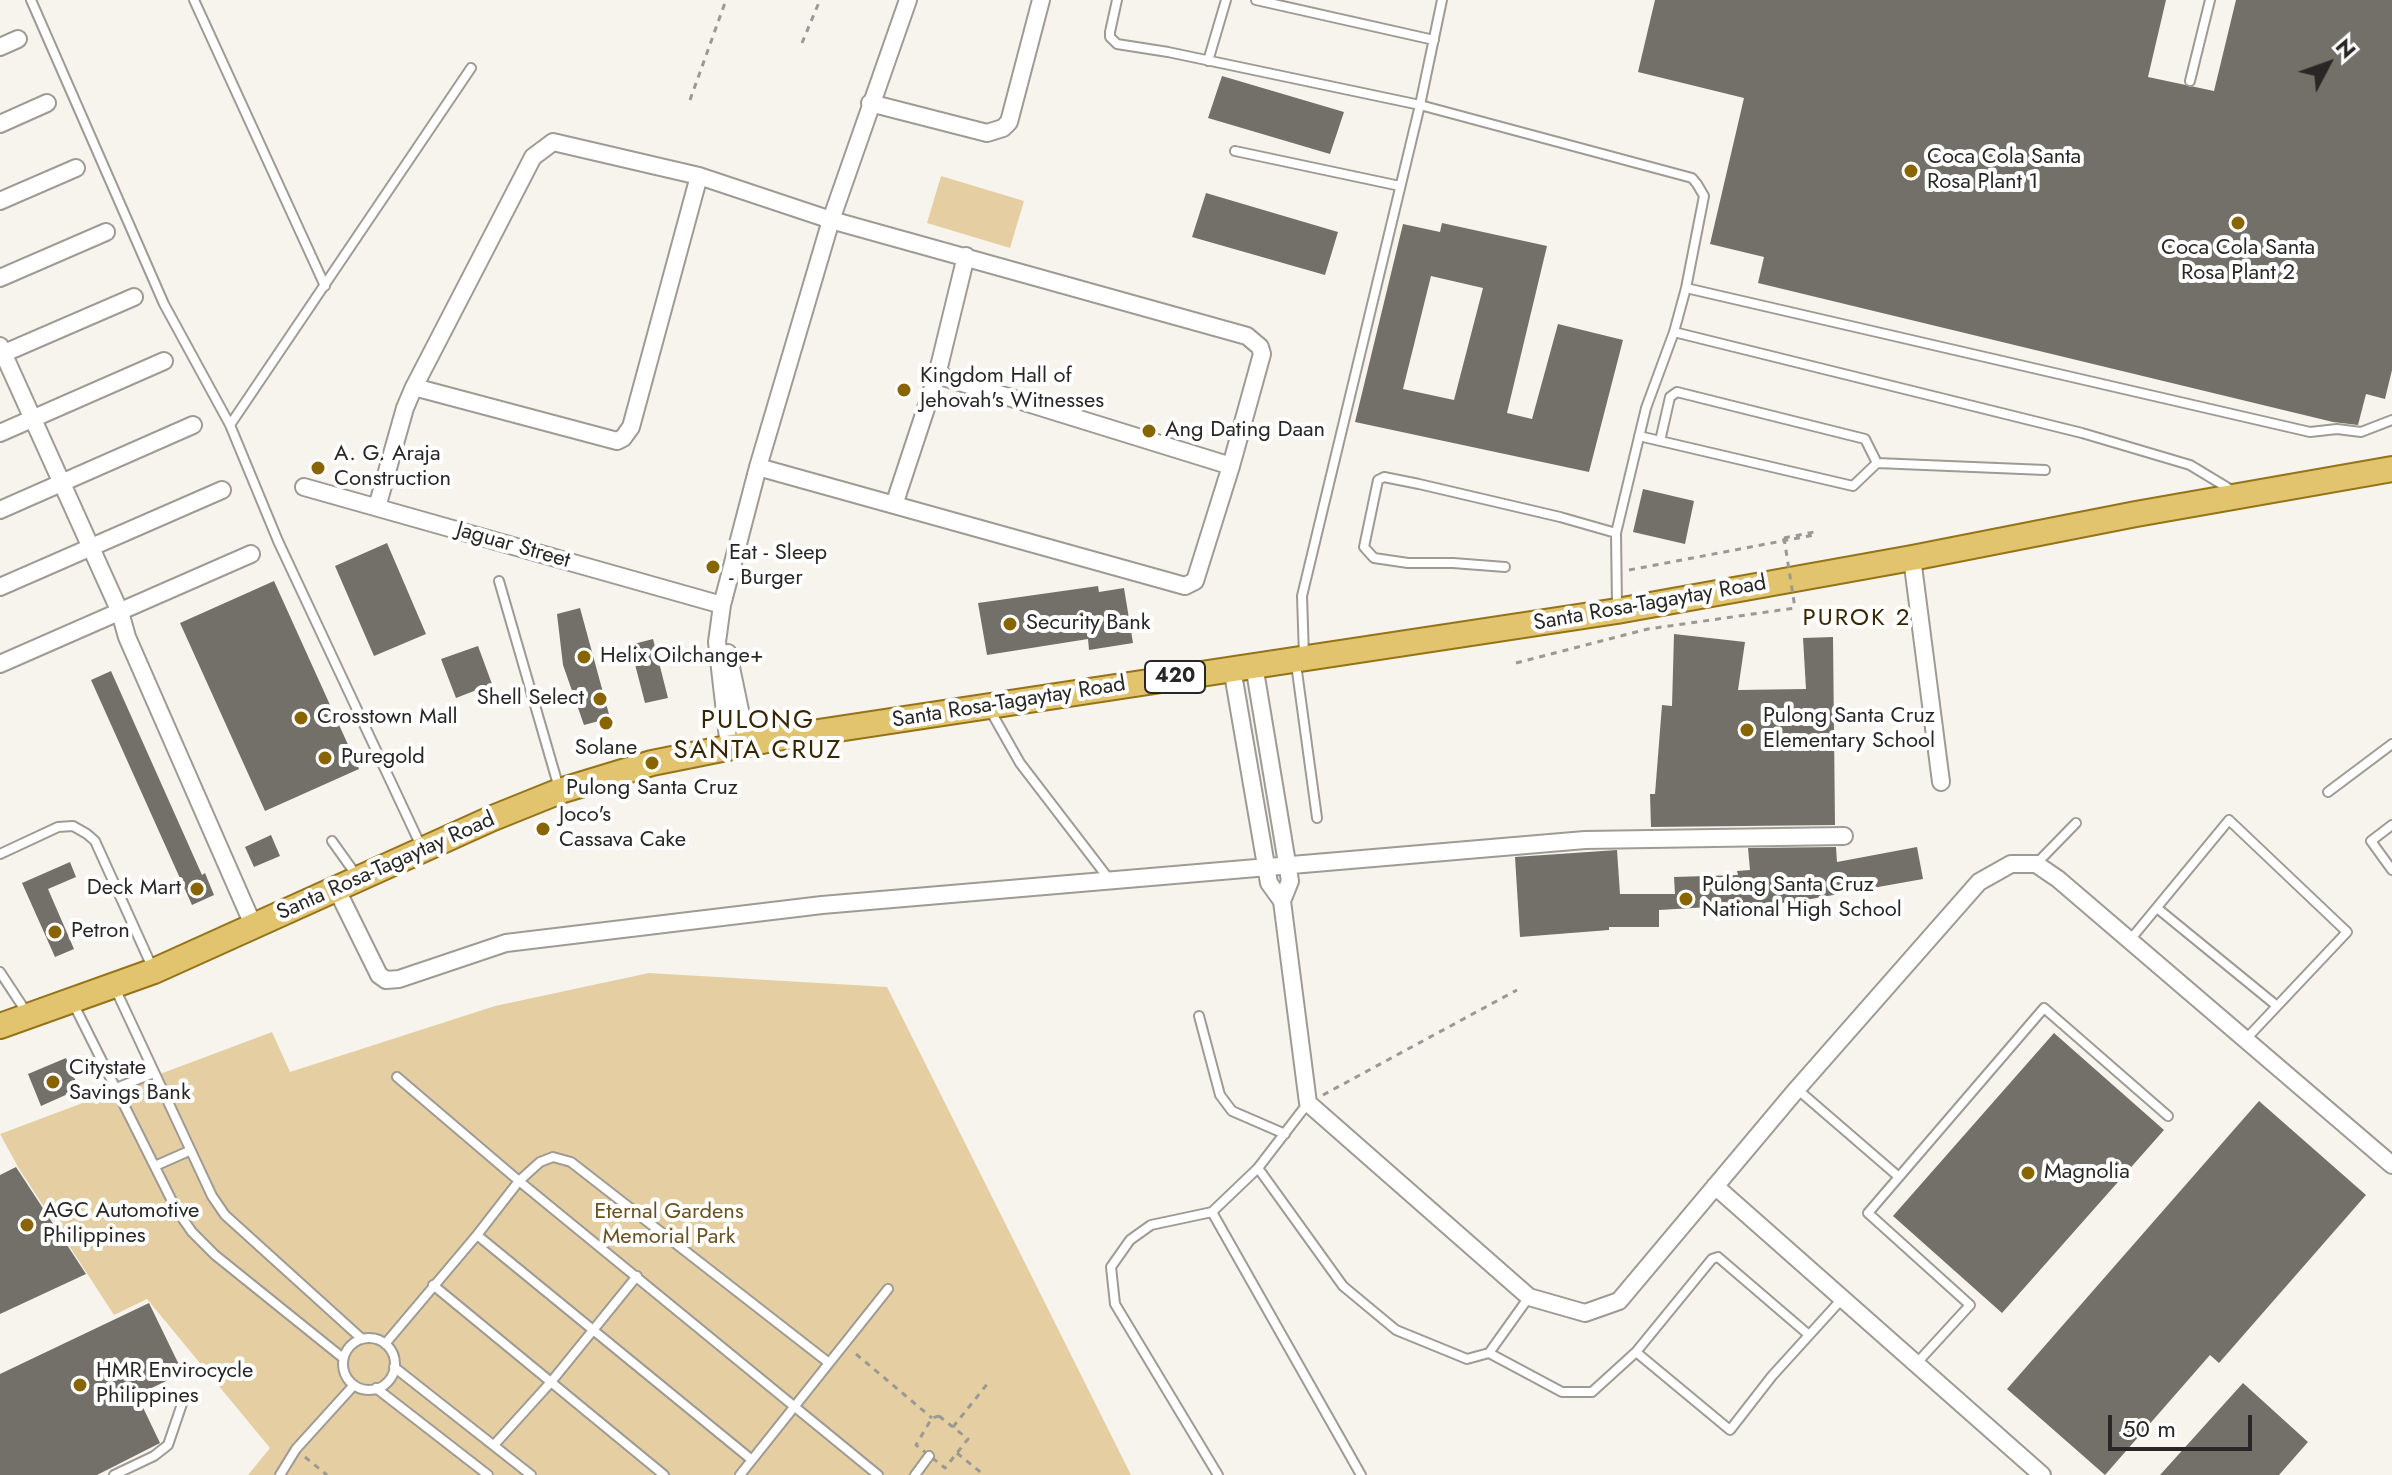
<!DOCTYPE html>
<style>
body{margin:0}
#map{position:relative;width:2392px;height:1475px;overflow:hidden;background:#f7f4ed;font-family:Jost,sans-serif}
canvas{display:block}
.north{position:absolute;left:2288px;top:24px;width:80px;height:80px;-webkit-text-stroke:6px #fff;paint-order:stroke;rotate:49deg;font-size:22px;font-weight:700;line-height:32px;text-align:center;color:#282725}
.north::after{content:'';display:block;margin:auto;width:28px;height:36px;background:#282725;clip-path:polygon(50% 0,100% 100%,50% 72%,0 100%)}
.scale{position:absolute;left:2108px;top:1415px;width:144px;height:36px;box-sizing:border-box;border:4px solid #282725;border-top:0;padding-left:10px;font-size:24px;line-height:28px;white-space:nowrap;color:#282725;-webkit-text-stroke:6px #fff;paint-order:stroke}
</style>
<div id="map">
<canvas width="2392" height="1475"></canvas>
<div class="north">N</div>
<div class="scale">50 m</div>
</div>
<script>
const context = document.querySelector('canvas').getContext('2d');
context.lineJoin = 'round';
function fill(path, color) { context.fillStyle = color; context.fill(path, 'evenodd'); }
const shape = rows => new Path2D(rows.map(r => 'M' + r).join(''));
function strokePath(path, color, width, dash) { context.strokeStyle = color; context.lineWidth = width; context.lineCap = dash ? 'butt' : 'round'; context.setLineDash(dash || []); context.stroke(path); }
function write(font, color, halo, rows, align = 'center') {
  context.font = font + ' Jost,sans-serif'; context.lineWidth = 8; context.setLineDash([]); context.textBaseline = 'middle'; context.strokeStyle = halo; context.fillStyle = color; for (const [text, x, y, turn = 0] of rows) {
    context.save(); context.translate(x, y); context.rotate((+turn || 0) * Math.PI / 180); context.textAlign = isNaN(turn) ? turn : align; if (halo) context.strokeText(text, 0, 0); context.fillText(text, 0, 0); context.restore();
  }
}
fill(shape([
 [941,176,1024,201,1010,248,927,223],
 [649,973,887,987,1131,1475,248,1475,270,1448,147,1299,114,1315,18,1167,0,1134,272,1032,290,1072,495,1006]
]), '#e5cfa2');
fill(shape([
 [1655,0,2166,0,2148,77,2214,91,2236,0,2392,0,2392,370,2385,399,2366,394,2358,425,2333,422,1758,283,1764,257,1710,244,1744,98,1638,72],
 [1222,76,1344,112,1330,154,1208,118],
 [1206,193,1338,232,1325,275,1192,237],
 [1442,223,1547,246,1507,413,1532,419,1558,324,1623,340,1589,472,1355,422,1403,224,1440,232],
 [1431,276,1483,288,1454,400,1403,389],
 [1643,489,1694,501,1685,544,1633,532],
 [387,543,426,634,374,656,335,566],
 [274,581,359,769,265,811,180,623],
 [1098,586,1099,592,1124,588,1133,643,1089,650,1088,639,987,655,978,603],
 [580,608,610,718,584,725,563,665,557,614],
 [1674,634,1745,642,1738,690,1806,689,1803,638,1833,637,1835,825,1651,827,1650,794,1655,794,1662,705,1672,706],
 [653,639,668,698,645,703,630,645],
 [478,646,492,684,456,698,441,659],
 [111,671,202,875,205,873,214,895,192,905,91,680],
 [271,835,280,856,254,867,245,847],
 [1836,847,1837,862,1917,847,1923,879,1794,902,1659,910,1659,927,1609,927,1609,930,1520,937,1515,857,1617,850,1620,894,1675,894,1674,877,1738,875,1737,871,1750,870,1748,848],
 [70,862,76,877,48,889,74,949,55,957,22,883],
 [2054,1033,2164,1130,2002,1313,1893,1216],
 [66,1058,79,1089,41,1106,28,1074],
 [2259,1101,2366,1195,2219,1363,2210,1355,2105,1475,2007,1389],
 [16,1167,86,1274,0,1314,0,1175],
 [149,1303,183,1373,137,1395,160,1443,97,1475,0,1475,0,1374],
 [2243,1383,2308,1442,2279,1475,2160,1475]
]), '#73706a');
const service = shape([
 [31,0,164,304,230,425,278,541,421,846],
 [194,0,325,286],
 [1117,0,1110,32,1110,37,1117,44,1168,52,1420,105,1692,178,1697,184,1704,196,1686,288,1674,332,1646,408,1616,533,1617,606],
 [1256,0,1434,40],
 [1208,61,1226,0],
 [2190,81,2210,0],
 [1235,151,1400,186],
 [1686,288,2310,432,2337,429,2361,432,2392,420],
 [1674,332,2082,433,2190,465,2233,491],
 [230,425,471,68],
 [1639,436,1853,486,1877,463,2045,470],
 [1660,441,1670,397,1677,392,1865,439,1877,463],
 [1505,567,1453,563,1408,563,1374,558,1364,547,1378,480,1384,477,1419,484,1560,517,1616,533],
 [499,581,559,788],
 [1304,656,1302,596,1420,105,1442,0],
 [1296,664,1317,818],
 [990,710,1020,763,1109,879],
 [2328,792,2392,744],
 [2392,825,2371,841,2392,870],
 [332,841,357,876],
 [0,854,58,827,73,826,87,834,95,841,153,969],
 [2036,864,2076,823],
 [2157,908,2277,1006],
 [2130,940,2229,820,2347,932,2246,1039],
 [0,972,27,1013],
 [114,986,212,1196,225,1215,362,1339],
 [73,1003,176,1209,192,1232,215,1255,343,1358],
 [1199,1016,1220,1095,1232,1111,1285,1134],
 [397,1077,519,1181,878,1475],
 [116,1088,154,1073],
 [1797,1089,1899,1177],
 [1308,1103,1258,1168,1343,1286,1396,1330,1467,1359,1489,1353,1529,1297],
 [155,1166,189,1151],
 [1258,1168,1212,1212,1361,1475],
 [1212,1212,1151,1225,1130,1240,1111,1267,1115,1304,1218,1475],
 [477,1235,752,1460],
 [433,1285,664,1475],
 '343 1364a26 26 0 1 1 52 0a26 26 0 1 1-52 0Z',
 [385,1344,477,1235,519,1181,540,1162,553,1157,571,1162,829,1363],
 [1636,1352,1712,1259,1718,1257,1809,1335],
 [1489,1353,1562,1392,1592,1392,1636,1352,1730,1430,1772,1376,1841,1300],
 [1915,1365,1970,1305,1868,1213,2044,1008,2168,1116],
 [394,1367,531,1475],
 [376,1388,488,1475],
 [494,1445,551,1382,637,1276],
 [114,1475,154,1456,168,1445,185,1395],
 [280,1475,296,1449,354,1385],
 [740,1475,888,1289],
 [915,1475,929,1456]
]);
const minor = shape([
 [0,47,18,39],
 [870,103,987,133,1003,128,1009,122,1041,0],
 [0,124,47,103],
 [0,201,76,168],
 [0,278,106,232],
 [0,346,120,612,127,637,254,927],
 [0,355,134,297],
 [937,375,1231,466],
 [414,387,617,441,623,438,631,427,699,176],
 [0,433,164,361],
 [304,487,722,605],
 [894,505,937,375,966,256],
 [377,507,405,408,414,387,533,157,553,142,699,176,831,220,1247,336,1260,347,1262,354,1231,466,1195,581,1185,586,758,467],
 [0,510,193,425],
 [1912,558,1941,782],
 [0,587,222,490],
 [728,653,747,744],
 [0,664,251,554],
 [1254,665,1290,881,1282,901,1308,1103,1529,1297,1585,1313,1619,1301,1797,1089,1979,882,2011,864,2036,864,2058,879,2392,1165],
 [1232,668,1269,883,1282,901],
 [729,747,717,642,722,605,758,467,831,220,908,0],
 [336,888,379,975,386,980,399,979,506,943,822,905,1585,840,1844,836],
 [1715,1186,2042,1475]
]);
const primary = shape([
 [0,1026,154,971,493,818,560,791,652,763,772,739,1617,611,1912,558,2136,514,2392,469]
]);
strokePath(service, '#9e9b94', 12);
strokePath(minor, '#9e9b94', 20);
strokePath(primary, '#957317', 28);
strokePath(shape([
 [802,43,820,0],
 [690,100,726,0],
 [1784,538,1814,532],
 [1629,570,1814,535,1814,532],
 [1516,663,1648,629,1795,608],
 [1323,1095,1517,990],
 [856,1354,932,1418],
 [939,1416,968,1439,945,1468,916,1445,932,1418,939,1416],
 [953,1427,988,1383],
 [957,1453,984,1475],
 [305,1457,327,1475]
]), '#9b9994', 3, [6, 6]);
strokePath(service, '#fff', 8);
strokePath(minor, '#fff', 16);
strokePath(primary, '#e2c46f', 24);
strokePath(shape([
 [1784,538,1795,608]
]), '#9b9994', 3, [6, 6]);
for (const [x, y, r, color] of [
 [1911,171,8,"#886501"],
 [2238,223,8,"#886501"],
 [904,390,8,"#886501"],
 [1149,431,8,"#886501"],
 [318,468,8,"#886501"],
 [713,567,8,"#886501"],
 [1010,624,8,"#886501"],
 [584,657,8,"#886501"],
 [600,699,8,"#886501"],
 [301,718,8,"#886501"],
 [606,723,8,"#886501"],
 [1747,730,8,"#886501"],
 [325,758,8,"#886501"],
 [652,763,8,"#886501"],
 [543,829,8,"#886501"],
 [197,889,8,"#886501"],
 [1686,899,8,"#886501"],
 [55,932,8,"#886501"],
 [53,1082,8,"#886501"],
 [2028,1173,8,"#886501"],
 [27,1225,8,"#886501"],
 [80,1385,8,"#886501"]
]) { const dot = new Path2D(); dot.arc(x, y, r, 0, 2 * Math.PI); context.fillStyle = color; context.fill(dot); strokePath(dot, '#fff', 3); }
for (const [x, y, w] of [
 [1175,677,60]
]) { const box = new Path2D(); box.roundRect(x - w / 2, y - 16, w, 32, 6); context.fillStyle = '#fff'; context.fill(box); strokePath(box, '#282725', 2); }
write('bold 20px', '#282725', null, [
 ["420",1175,677]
]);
write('22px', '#282725', '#fff', [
 ["Coca Cola Santa",1927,158],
 ["Rosa Plant 1",1927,183],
 ["Coca Cola Santa",2238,249,"center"],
 ["Rosa Plant 2",2238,274,"center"],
 ["Kingdom Hall of",920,377],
 ["Jehovah's Witnesses",920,402],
 ["Ang Dating Daan",1165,431],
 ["A. G. Araja",334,455],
 ["Construction",334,480],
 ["Eat - Sleep",729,554],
 ["- Burger",729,579],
 ["Security Bank",1026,624],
 ["Helix Oilchange+",600,657],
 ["Shell Select",584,699,"right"],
 ["Pulong Santa Cruz",1763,717],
 ["Elementary School",1763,742],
 ["Crosstown Mall",317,718],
 ["Solane",606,749,"center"],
 ["Puregold",341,758],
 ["Pulong Santa Cruz",652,789,"center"],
 ["Joco's",559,816],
 ["Cassava Cake",559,841],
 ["Pulong Santa Cruz",1702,886],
 ["National High School",1702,911],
 ["Deck Mart",181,889,"right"],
 ["Petron",71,932],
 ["Citystate",69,1069],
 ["Savings Bank",69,1094],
 ["Magnolia",2044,1173],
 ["AGC Automotive",43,1212],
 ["Philippines",43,1237],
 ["HMR Envirocycle",96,1372],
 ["Philippines",96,1397]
], 'left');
write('22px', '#282725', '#fff', [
 ["Jaguar Street",513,546,16],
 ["Santa Rosa-Tagaytay Road",1650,604,-10],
 ["Santa Rosa-Tagaytay Road",1009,703,-9],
 ["Santa Rosa-Tagaytay Road",386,867,-24]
]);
write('22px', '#6a521e', '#fff', [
 ["Eternal Gardens",669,1213],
 ["Memorial Park",669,1238]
]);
context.letterSpacing = '2px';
write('24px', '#372600', '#fff', [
 ["PUROK 2",1857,619]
]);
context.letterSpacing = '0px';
context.letterSpacing = '2px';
write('26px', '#372600', '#fff', [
 ["PULONG",758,722],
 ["SANTA CRUZ",758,752]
]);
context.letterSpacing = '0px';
</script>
